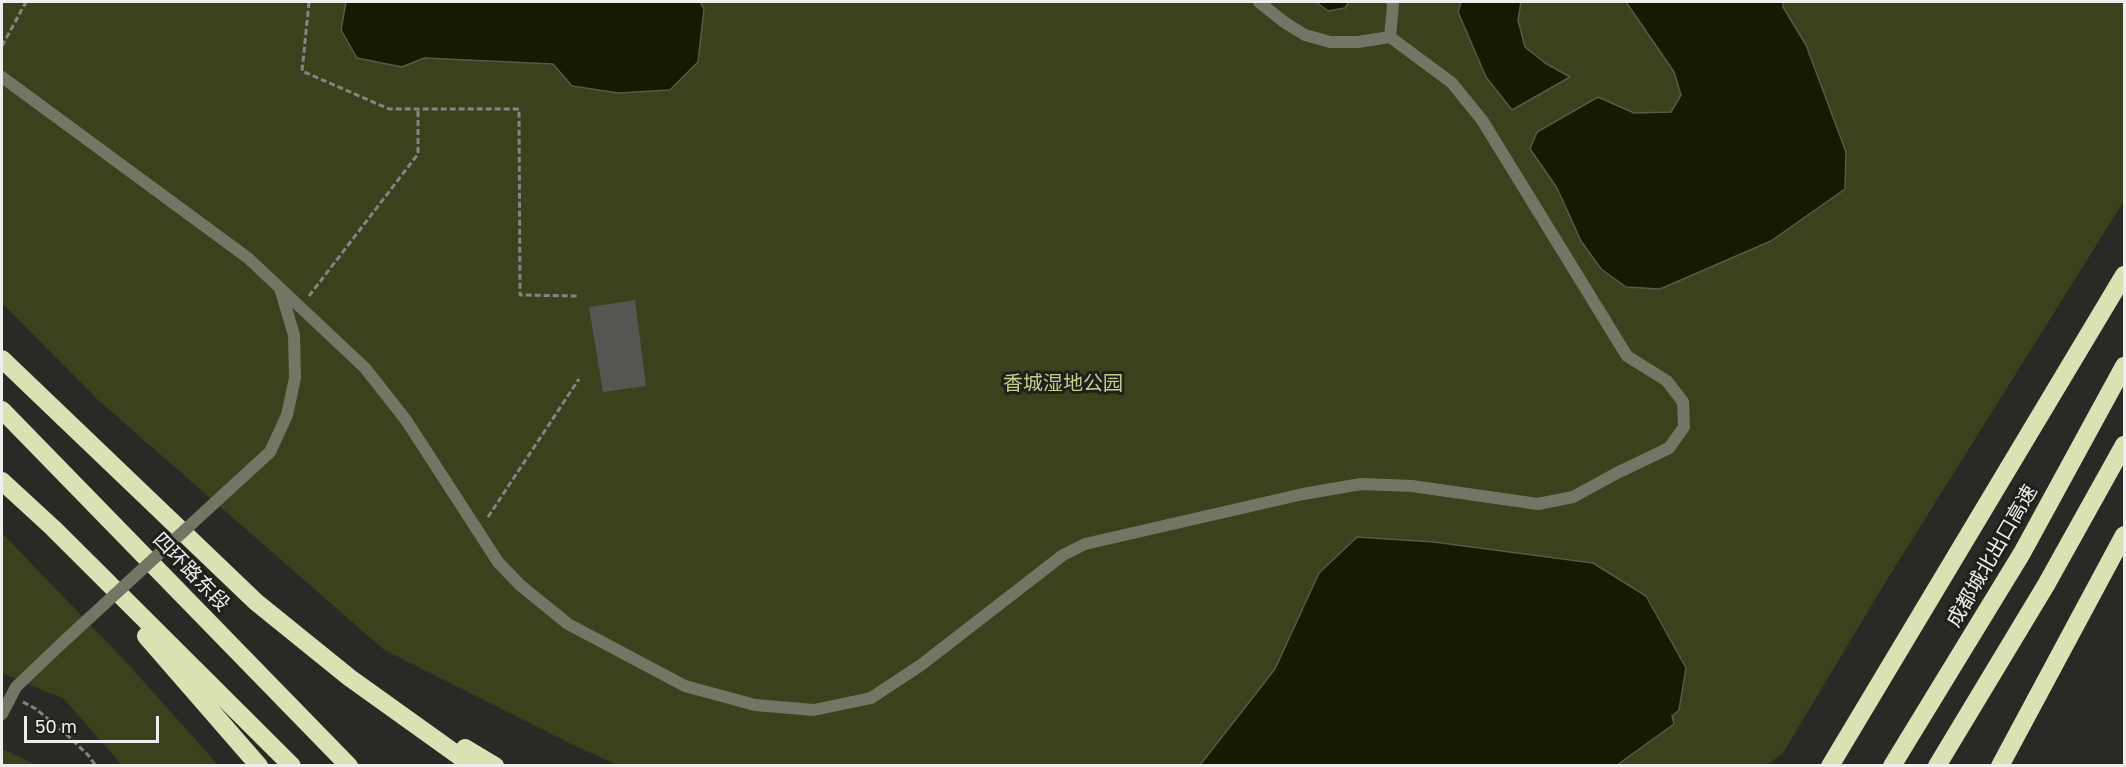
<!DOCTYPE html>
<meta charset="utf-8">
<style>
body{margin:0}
#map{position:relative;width:2126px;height:767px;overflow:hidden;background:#292a26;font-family:"Golos Text",sans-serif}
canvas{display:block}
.frame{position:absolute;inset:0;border:3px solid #eeefec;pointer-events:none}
.scale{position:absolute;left:24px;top:716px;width:135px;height:27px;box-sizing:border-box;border:3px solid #eeefec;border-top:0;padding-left:8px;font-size:18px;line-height:21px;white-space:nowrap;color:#eeefec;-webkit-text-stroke:4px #1f201c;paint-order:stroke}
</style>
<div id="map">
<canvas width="2126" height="767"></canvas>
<div class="frame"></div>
<div class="scale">50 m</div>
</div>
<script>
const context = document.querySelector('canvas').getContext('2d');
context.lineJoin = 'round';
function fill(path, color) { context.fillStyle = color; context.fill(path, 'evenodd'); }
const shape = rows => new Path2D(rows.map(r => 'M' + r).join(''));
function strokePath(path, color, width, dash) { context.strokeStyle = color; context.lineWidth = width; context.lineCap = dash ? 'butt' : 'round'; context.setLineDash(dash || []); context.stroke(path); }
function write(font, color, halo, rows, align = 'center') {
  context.font = font + ' "Golos Text","Noto Sans SC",sans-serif'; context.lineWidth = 6; context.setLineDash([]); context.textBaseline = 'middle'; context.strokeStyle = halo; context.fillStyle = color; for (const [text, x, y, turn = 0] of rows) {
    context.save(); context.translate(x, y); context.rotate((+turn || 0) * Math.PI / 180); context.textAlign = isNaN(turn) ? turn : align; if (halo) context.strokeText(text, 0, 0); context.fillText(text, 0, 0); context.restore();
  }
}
fill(shape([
 [2,2,2124,2,2124,201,1888,578,1783,753,1767,765,618,765,573,745,383,649,98,400,2,303],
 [2,533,128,664,218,765,122,765,64,699,2,673],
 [2,749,34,764,35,765,2,765]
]), '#3b401d');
const water = shape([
 [346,2,700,2,704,9,698,62,670,90,618,93,572,86,553,64,424,58,402,67,357,58,341,30,346,2],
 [1316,2,1349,2,1345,8,1328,11,1316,2],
 [1461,2,1521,2,1518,20,1525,47,1545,63,1570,77,1512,110,1486,77,1458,12,1461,2],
 [1626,2,1783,2,1783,7,1806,45,1846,152,1845,189,1771,241,1660,289,1626,287,1601,269,1581,241,1557,188,1530,149,1537,132,1598,97,1634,113,1671,112,1681,95,1674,72,1626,2],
 [1357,537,1434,542,1593,563,1646,596,1686,668,1679,710,1672,716,1674,724,1617,765,1200,765,1275,669,1319,573,1357,537]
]);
fill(water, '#161a00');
strokePath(water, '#575a47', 1.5);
fill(shape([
 [635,300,646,386,603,392,589,307]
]), '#555652');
strokePath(shape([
 [309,2,302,71,389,109,519,109,520,295,577,296],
 [2,46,26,2],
 [309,296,418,154,418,110],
 [488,517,579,379],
 [23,702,36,709,65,733,88,755,96,766]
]), '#848582', 3, [6, 3]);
strokePath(shape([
 [1259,2,1284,22,1305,35,1330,42,1358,42,1390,37],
 [2,77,248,258,365,368,406,420,498,562,520,585,568,624,685,686,755,705,814,710,871,698,921,665,1063,555,1085,544,1303,494,1361,484,1412,486,1538,504,1573,497,1617,473,1669,448,1684,427,1683,402,1667,381,1627,356,1482,120,1452,83,1390,37,1393,5,1392,2],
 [235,484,270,452,287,415,295,378,294,335,280,288],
 [2,714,16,687,61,644]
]), '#737664', 12);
strokePath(shape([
 [2,359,256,602,350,678,473,766],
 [2,410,349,766],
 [2,481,53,528,292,766],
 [146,636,259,766],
 [465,748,495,766],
 [1830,766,2124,275],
 [1892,766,2022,553,2124,366],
 [1937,766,2046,585,2124,445],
 [2000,766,2124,535]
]), '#dae2b3', 18);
strokePath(shape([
 [61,644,235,484]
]), '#737664', 12);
write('20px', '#c2cd87', '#1f201c', [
 ["香城湿地公园",1063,384]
]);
write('20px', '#eeefec', '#1f201c', [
 ["成都城北出口高速",1992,556,-60],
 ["四环路东段",191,572,46]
]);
</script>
